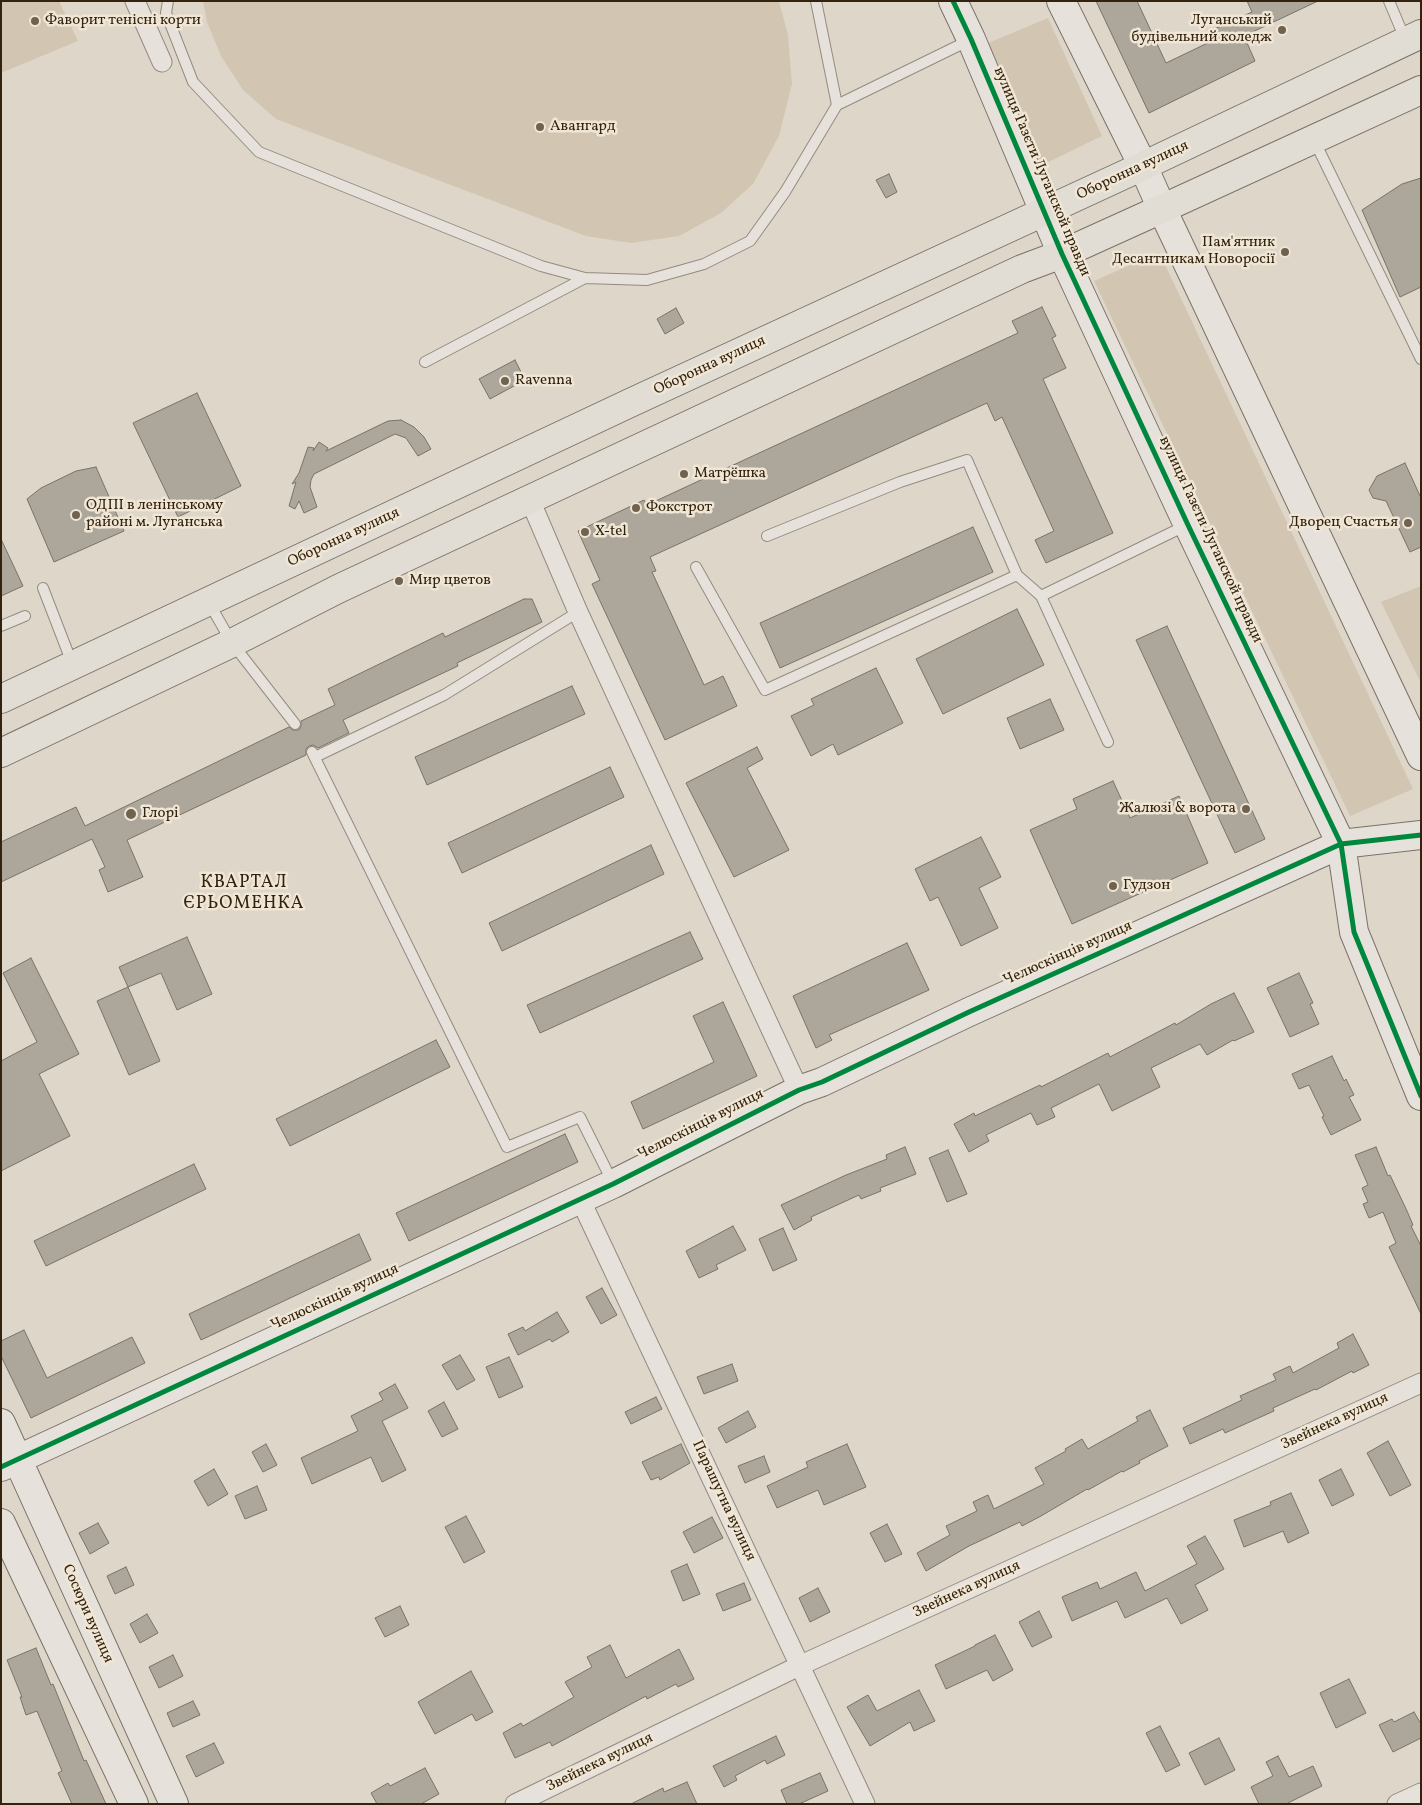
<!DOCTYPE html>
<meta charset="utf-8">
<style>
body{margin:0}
#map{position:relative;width:1422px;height:1805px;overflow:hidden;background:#ded6c8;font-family:Vollkorn,serif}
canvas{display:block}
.frame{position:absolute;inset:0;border:2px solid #33230e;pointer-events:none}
</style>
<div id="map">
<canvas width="1422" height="1805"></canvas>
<div class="frame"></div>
</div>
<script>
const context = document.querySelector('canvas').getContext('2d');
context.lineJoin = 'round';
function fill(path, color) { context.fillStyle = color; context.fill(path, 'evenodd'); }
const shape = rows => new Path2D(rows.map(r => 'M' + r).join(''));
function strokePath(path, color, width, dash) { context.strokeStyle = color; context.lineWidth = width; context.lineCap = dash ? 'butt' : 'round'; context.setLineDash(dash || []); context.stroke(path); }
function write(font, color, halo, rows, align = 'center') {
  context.font = font + ' Vollkorn,serif'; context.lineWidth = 5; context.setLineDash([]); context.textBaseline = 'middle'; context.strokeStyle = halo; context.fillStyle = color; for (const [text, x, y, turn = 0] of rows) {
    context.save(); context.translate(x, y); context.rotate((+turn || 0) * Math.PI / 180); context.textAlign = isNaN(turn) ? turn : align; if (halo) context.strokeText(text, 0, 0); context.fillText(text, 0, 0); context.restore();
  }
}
fill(shape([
 [1,1,59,1,78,41,1,73],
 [203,1,779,1,788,35,792,84,779,136,753,184,721,213,679,236,631,243,586,236,276,119,243,90,221,56,207,22],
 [1048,18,1102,136,1036,168,979,47],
 [1159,252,1413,789,1350,816,1094,281],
 [1421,586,1421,683,1381,602]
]), '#d2c6b2');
const building = shape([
 [1096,1,1137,1,1166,63,1216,39,1212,30,1252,12,1247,1,1318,1,1244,36,1255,61,1149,113,1096,1],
 [889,174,897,192,886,198,876,180,889,174],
 [1421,178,1421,287,1400,297,1362,210,1402,184,1421,178],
 [1042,307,1056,336,1052,338,1066,368,1043,379,1113,533,1046,563,1035,540,1054,531,1002,417,995,421,987,403,650,557,656,571,652,572,704,685,723,676,737,706,665,740,592,584,600,580,578,531,644,500,647,505,1018,333,1012,321,1042,307],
 [676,308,684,323,665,334,657,319,676,308],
 [515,360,525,380,490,399,479,379,515,360],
 [197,393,241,486,178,517,133,423,197,393],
 [401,420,414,427,424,437,431,449,418,456,406,438,395,434,314,474,311,480,310,487,317,507,304,513,299,501,295,509,289,506,296,482,292,484,299,473,308,447,314,448,313,451,319,442,328,448,326,451,388,421,401,420],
 [1405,463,1421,498,1421,547,1410,552,1386,501,1373,498,1369,490,1377,476,1405,463],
 [96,467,124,531,54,562,27,499,41,488,76,471,96,467],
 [973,527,993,572,780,668,760,623,973,527],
 [1,539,23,586,1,596,1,539],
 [524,599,532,599,542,622,457,663,458,666,343,720,349,733,318,748,313,745,309,746,306,749,306,755,127,840,143,877,108,892,99,870,105,867,92,839,1,882,1,842,76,807,85,826,289,727,293,730,299,730,301,726,301,721,335,705,328,689,443,633,445,637,524,599],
 [1017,609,1044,665,943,714,916,659,1017,609],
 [1167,626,1265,839,1235,853,1136,640,1167,626],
 [876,668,903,723,838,755,833,744,811,756,791,716,814,705,811,699,876,668],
 [572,686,585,714,427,785,415,757,572,686],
 [1050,699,1064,730,1020,749,1007,718,1050,699],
 [757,747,763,759,747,768,789,850,734,877,686,783,757,747],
 [610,767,624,797,462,873,448,843,610,767],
 [1113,781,1130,818,1179,796,1208,863,1072,924,1030,830,1077,809,1073,799,1113,781],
 [981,837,1001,877,979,888,998,928,961,946,938,897,930,901,915,869,981,837],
 [651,845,664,874,502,951,489,923,651,845],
 [690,932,703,959,540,1033,527,1005,690,932],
 [187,937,212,994,177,1010,161,973,128,987,119,967,187,937],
 [907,943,929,990,829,1035,832,1040,816,1048,793,996,907,943],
 [31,958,79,1054,39,1074,70,1136,1,1171,1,1061,37,1042,3,973,31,958],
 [1299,973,1313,1003,1310,1004,1319,1024,1290,1037,1267,988,1299,973],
 [128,987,160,1061,129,1075,97,1001,128,987],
 [1234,993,1254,1032,1234,1041,1233,1040,1207,1055,1200,1044,1151,1068,1160,1087,1112,1111,1099,1084,1051,1108,1055,1117,1037,1125,1031,1113,986,1135,989,1141,969,1152,954,1124,974,1113,975,1116,1040,1085,1041,1087,1108,1053,1110,1057,1175,1023,1176,1025,1211,1004,1234,993],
 [723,1002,757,1076,643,1129,631,1102,714,1062,693,1016,723,1002],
 [436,1040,450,1067,290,1146,276,1119,436,1040],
 [1332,1056,1344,1081,1346,1079,1354,1095,1349,1097,1361,1120,1331,1135,1322,1117,1324,1116,1309,1085,1299,1089,1292,1074,1332,1056],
 [565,1134,578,1162,409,1241,396,1213,565,1134],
 [905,1147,916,1174,880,1188,881,1191,861,1199,859,1195,811,1217,812,1220,794,1230,781,1205,846,1175,887,1159,886,1155,905,1147],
 [1376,1147,1388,1176,1390,1175,1407,1211,1413,1225,1411,1226,1421,1246,1421,1314,1389,1247,1396,1243,1383,1212,1369,1218,1363,1204,1368,1202,1362,1188,1368,1185,1355,1155,1376,1147],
 [948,1150,967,1194,947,1202,929,1158,948,1150],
 [194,1164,206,1189,46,1266,34,1241,194,1164],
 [733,1226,746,1250,716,1265,718,1269,699,1278,686,1251,733,1226],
 [783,1228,797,1260,773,1271,759,1239,783,1228],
 [359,1234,371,1260,201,1340,189,1314,359,1234],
 [602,1288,617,1315,601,1324,586,1297,602,1288],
 [557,1312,569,1332,552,1342,550,1339,518,1355,508,1334,523,1327,525,1331,557,1312],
 [24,1330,47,1378,132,1337,145,1363,31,1418,1,1356,1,1341,24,1330],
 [1353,1334,1369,1365,1353,1373,1352,1371,1316,1390,1315,1389,1273,1408,1274,1411,1225,1433,1223,1429,1190,1444,1183,1428,1242,1400,1240,1396,1276,1380,1273,1374,1290,1366,1293,1373,1339,1348,1337,1343,1353,1334],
 [460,1355,475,1380,457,1390,442,1365,460,1355],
 [509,1357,523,1387,499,1398,486,1367,509,1357],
 [732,1364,738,1381,704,1394,697,1377,732,1364],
 [395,1384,408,1408,382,1421,406,1470,382,1482,371,1457,312,1484,301,1458,358,1431,351,1416,383,1400,379,1393,395,1384],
 [656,1397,662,1409,631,1424,625,1412,656,1397],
 [444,1402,458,1429,442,1437,428,1411,444,1402],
 [1150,1410,1168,1446,1139,1461,1140,1463,1123,1472,1122,1471,1088,1490,1087,1489,1041,1516,1022,1526,1020,1522,969,1546,926,1571,917,1553,950,1535,946,1526,977,1511,973,1502,988,1495,994,1509,1044,1484,1035,1468,1066,1451,1065,1449,1082,1439,1088,1449,1138,1421,1136,1417,1150,1410],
 [748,1411,756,1427,726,1443,718,1428,748,1411],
 [1388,1441,1411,1485,1390,1496,1367,1453,1388,1441],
 [266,1444,277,1465,263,1472,252,1452,266,1444],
 [681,1444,690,1463,660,1480,659,1477,651,1480,642,1462,681,1444],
 [847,1444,866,1487,824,1505,818,1490,777,1508,767,1486,808,1467,806,1462,847,1444],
 [764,1456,770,1472,745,1483,738,1466,764,1456],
 [214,1469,228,1494,208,1506,194,1481,214,1469],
 [1341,1469,1354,1495,1332,1506,1319,1480,1341,1469],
 [257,1486,267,1510,245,1519,235,1496,257,1486],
 [1291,1493,1309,1533,1288,1543,1283,1531,1244,1547,1234,1520,1271,1505,1270,1502,1291,1493],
 [466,1516,485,1552,464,1563,445,1527,466,1516],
 [712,1517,723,1538,694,1553,683,1532,712,1517],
 [98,1523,109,1543,90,1554,79,1533,98,1523],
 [887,1524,902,1554,885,1562,870,1533,887,1524],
 [1205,1536,1224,1569,1195,1585,1208,1610,1181,1624,1167,1598,1125,1618,1117,1601,1072,1621,1062,1597,1097,1582,1100,1589,1136,1572,1145,1591,1197,1564,1187,1546,1205,1536],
 [687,1564,700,1594,683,1601,671,1571,687,1564],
 [126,1567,134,1585,115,1594,107,1576,126,1567],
 [744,1583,751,1600,723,1611,716,1594,744,1583],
 [818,1588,830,1612,810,1622,799,1598,818,1588],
 [400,1606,409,1625,385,1637,375,1618,400,1606],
 [1039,1611,1052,1637,1032,1647,1019,1622,1039,1611],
 [147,1614,158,1633,140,1643,130,1624,147,1614],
 [995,1635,1013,1670,993,1681,987,1670,946,1689,935,1665,975,1646,975,1645,995,1635],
 [610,1645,626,1678,679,1649,694,1679,678,1687,676,1684,647,1699,646,1696,552,1746,550,1742,515,1758,503,1733,521,1723,523,1726,574,1697,565,1682,592,1667,587,1657,610,1645],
 [36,1648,51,1685,53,1684,84,1761,86,1760,106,1804,72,1804,58,1773,62,1771,37,1711,26,1715,20,1697,22,1697,7,1660,36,1648],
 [173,1655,183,1676,159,1688,149,1667,173,1655],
 [471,1671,493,1712,476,1721,472,1714,435,1734,418,1702,471,1671],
 [1349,1679,1366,1713,1336,1728,1320,1693,1349,1679],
 [919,1690,935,1721,914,1731,910,1722,870,1746,847,1707,868,1695,877,1711,919,1690],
 [193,1701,200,1715,173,1727,167,1713,193,1701],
 [1414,1712,1421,1724,1421,1738,1393,1752,1379,1725,1392,1719,1394,1722,1414,1712],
 [1160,1726,1180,1765,1166,1772,1146,1733,1160,1726],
 [776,1736,785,1755,767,1764,765,1760,735,1776,737,1780,724,1787,713,1766,776,1736],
 [1219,1738,1235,1770,1205,1785,1189,1753,1219,1738],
 [214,1743,224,1763,196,1777,186,1756,214,1743],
 [1278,1756,1289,1777,1313,1766,1322,1786,1286,1804,1259,1804,1251,1787,1273,1776,1266,1762,1278,1756],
 [425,1768,439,1794,421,1804,377,1804,371,1793,388,1783,390,1786,425,1768],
 [820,1773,828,1791,799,1804,787,1804,781,1790,820,1773],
 [687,1782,697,1804,631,1804,663,1788,664,1792,687,1782]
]);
fill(building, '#aca69b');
strokePath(building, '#797268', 1);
const lane = shape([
 [168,1,166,13,193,82,259,152,541,266,585,278,647,280,704,264,750,241,785,192,837,105,970,40],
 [816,1,837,105],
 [1389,1,1405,39],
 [1314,140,1421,359],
 [425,362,585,278],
 [767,536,900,482,967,460,1017,575],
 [696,567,765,690,1017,575,1041,596,1187,525],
 [43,588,72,663],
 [1041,596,1108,742],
 [209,603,232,643,295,724],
 [1,626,25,616],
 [312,752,507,1147,580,1117,613,1183],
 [315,757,444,695,578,612]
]);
const street = shape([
 [135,1,162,62],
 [530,500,578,612,799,1090],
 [580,1199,865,1804],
 [515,1804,801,1665,1421,1383],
 [1397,1804,1421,1793]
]);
const secondary = shape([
 [953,1,971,39,1062,254,1188,525,1341,844,1354,932,1421,1096],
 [1061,1,1143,166,1162,209,1421,756],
 [1,1423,174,1804],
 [1,1467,613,1184,799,1090,822,1082,969,1012,1341,844,1421,835],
 [1,1523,134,1804]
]);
const primary = shape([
 [1,699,630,403,1143,166,1421,34],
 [1,753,232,643,338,589,1022,269,1062,254,1179,201,1421,90]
]);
strokePath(lane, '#928b80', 12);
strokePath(street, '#928b80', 21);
strokePath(secondary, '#797268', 30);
strokePath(primary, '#797268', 30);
strokePath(lane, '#e6e2db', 10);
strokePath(street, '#e6e2db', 19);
strokePath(secondary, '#e6e2db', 28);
strokePath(primary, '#e1ddd5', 28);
strokePath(shape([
 [953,1,971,39,1062,254,1188,525,1341,844,1354,932,1421,1096],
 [1,1467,613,1184,799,1090,822,1082,969,1012,1341,844,1421,835]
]), '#00873e', 5);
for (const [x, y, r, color] of [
 [35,21,5,"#6f624f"],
 [1282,30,5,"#6f624f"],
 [540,127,5,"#6f624f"],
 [1285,252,5,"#6f624f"],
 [505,381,5,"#6f624f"],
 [684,474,5,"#6f624f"],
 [636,508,5,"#6f624f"],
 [76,515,5,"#6f624f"],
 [1408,523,5,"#6f624f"],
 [585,532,5,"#6f624f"],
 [399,581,5,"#6f624f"],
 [1246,809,5,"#6f624f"],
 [131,814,6,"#6f624f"],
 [1113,886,5,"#6f624f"]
]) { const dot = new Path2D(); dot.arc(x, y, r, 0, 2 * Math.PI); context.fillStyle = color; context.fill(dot); strokePath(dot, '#f0e6d5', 2); }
write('15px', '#33230e', '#f0e6d5', [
 ["Фаворит тенісні корти",45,21],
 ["Луганський",1272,21,"right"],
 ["будівельний коледж",1272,38,"right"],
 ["Авангард",550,127],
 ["Пам'ятник",1275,243,"right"],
 ["Десантникам Новоросії",1275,260,"right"],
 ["Ravenna",515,381],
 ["Матрёшка",694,474],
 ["ОДПІ в ленінському",86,506],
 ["районі м. Луганська",86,523],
 ["Фокстрот",646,508],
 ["Дворец Счастья",1398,523,"right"],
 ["X-tel",595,532],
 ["Мир цветов",409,581],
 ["Жалюзі & ворота",1236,809,"right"],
 ["Глорі",142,814],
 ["Гудзон",1123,886]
], 'left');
write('15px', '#33230e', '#f0e6d5', [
 ["Оборонна вулиця",1133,171,-25],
 ["вулиця Газєти Луганской правди",1041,172,67],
 ["Оборонна вулиця",710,366,-25],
 ["Оборонна вулиця",344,538,-25],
 ["вулиця Газєти Луганской правди",1210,540,65],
 ["Челюскінців вулиця",1068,954,-24],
 ["Челюскінців вулиця",701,1125,-27],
 ["Челюскінців вулиця",335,1298,-25],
 ["Звейнека вулиця",1335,1422,-25],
 ["Парашутна вулиця",723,1501,65],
 ["Звейнека вулиця",967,1590,-25],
 ["Сосюри вулиця",87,1614,66],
 ["Звейнека вулиця",600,1763,-26]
]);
context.letterSpacing = '1px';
write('18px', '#33230e', '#f0e6d5', [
 ["КВАРТАЛ",244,884],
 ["ЄРЬОМЕНКА",244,905]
]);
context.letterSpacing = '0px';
</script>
